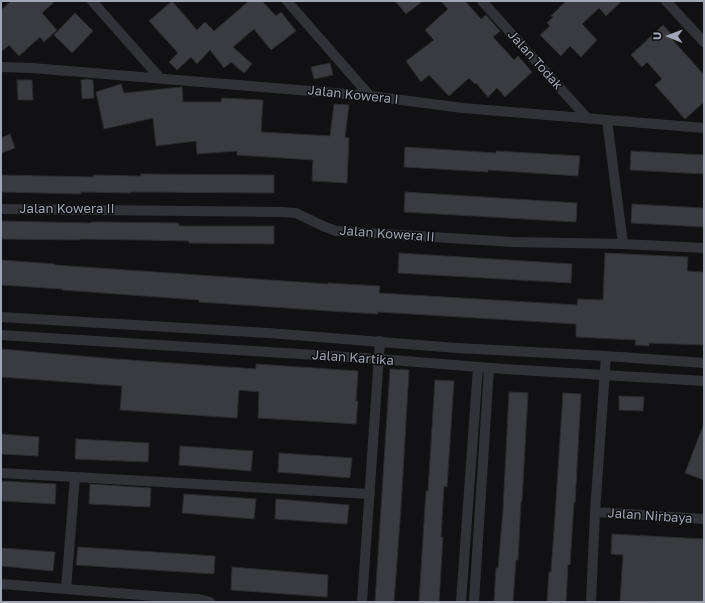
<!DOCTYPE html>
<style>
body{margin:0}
#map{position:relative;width:705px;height:603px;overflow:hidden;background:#111113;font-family:"Golos Text",sans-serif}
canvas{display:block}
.frame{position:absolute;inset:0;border:2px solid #a0a6b5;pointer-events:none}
.north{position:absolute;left:649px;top:16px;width:40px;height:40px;-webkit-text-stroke:3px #0c0c0e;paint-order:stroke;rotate:271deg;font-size:11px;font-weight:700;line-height:16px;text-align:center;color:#a0a6b5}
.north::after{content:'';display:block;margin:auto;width:14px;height:18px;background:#a0a6b5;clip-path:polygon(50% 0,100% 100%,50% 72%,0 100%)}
</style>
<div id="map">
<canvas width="705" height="603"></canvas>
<div class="frame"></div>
<div class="north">U</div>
</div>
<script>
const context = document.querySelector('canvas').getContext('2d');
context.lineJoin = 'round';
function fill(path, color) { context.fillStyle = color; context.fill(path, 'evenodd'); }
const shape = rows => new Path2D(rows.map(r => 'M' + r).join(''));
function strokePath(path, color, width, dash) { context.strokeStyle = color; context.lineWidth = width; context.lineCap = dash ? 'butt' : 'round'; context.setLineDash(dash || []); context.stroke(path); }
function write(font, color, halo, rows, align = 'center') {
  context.font = font + ' "Golos Text",sans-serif'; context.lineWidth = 3; context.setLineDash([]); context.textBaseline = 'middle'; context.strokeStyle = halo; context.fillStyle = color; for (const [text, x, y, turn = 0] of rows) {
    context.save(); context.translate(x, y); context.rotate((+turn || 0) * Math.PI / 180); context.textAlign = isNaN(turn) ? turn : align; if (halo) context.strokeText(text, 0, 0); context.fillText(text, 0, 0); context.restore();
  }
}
const building = shape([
 [11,1,55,1,42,13,57,30,44,42,40,37,19,56,9,45,1,52,1,10,11,1],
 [172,1,197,30,205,22,214,31,249,1,262,1,276,16,281,12,296,31,271,50,254,29,233,47,252,64,244,73,231,62,224,68,210,50,197,64,191,57,177,70,169,62,178,53,149,21,172,1],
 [395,1,423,1,406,14,395,1],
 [441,1,465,1,481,19,486,15,500,31,493,37,514,60,518,56,532,72,505,97,497,88,488,97,476,83,475,84,469,78,449,96,429,75,421,82,406,61,434,40,425,30,448,9,441,1],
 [566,1,622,1,606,16,599,8,582,24,597,40,581,57,570,46,561,56,540,35,550,26,547,23,553,17,551,16,566,1],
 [75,13,93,31,72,53,54,35,75,13],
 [663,25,674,37,672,39,704,75,704,102,685,119,655,85,662,79,647,62,642,67,631,55,663,25],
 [330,63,333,75,314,79,311,67,330,63],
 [87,79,93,80,94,98,82,99,81,80,87,79],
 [17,80,32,80,33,100,18,100,17,80],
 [121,84,124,93,182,87,183,102,221,102,222,98,263,100,261,132,330,136,334,104,349,105,345,137,349,138,347,183,312,181,313,160,237,155,237,151,197,154,196,141,156,146,153,118,104,129,96,92,121,84],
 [10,134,15,148,1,153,1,138,10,134],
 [405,147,496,153,496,151,580,156,578,176,488,170,488,172,404,167,405,147],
 [631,151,704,155,704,174,630,170,631,151],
 [141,174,274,175,274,193,131,192,131,193,81,192,81,194,1,192,1,175,93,177,93,175,141,176,141,174],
 [405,192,577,203,576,222,404,212,405,192],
 [632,204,704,208,704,227,631,223,632,204],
 [1,221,91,223,91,222,101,222,179,223,179,226,274,226,274,244,189,243,189,241,140,240,80,239,80,240,1,239,1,221],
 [399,253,572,264,571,283,398,273,399,253],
 [605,253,688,257,687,271,704,272,704,345,649,343,649,346,635,345,636,340,576,337,576,324,378,312,378,314,330,311,199,302,199,300,62,290,62,289,1,285,1,260,55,264,55,265,328,284,328,283,380,286,379,293,577,305,578,299,603,300,605,253],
 [1,349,116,359,256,369,256,364,358,371,356,401,358,401,356,424,258,418,259,392,239,390,237,418,120,410,122,386,1,377,1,349],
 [390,369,409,370,401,507,394,602,375,602,390,369],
 [435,380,454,381,447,487,444,486,441,537,443,537,439,602,419,602,426,491,428,491,435,380],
 [509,392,528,393,522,501,521,501,518,560,516,560,513,602,494,602,496,568,498,568,503,511,509,392],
 [563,393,581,394,575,503,574,502,570,565,568,564,566,602,547,602,549,572,551,572,555,516,563,393],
 [619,396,644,397,643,411,619,410,619,396],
 [703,426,704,426,704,480,685,473,703,426],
 [1,434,39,437,38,456,1,454,1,434],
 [76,439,149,443,148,462,75,459,76,439],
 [180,446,253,451,251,471,179,465,180,446],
 [279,453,352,458,350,478,278,472,279,453],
 [1,481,56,484,55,504,1,501,1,481],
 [90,484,151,488,150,507,89,504,90,484],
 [184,494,256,499,254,519,182,513,184,494],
 [276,499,349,505,347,524,275,519,276,499],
 [612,534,704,539,704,602,620,601,623,555,611,554,612,534],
 [78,547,215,556,214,574,76,565,78,547],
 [2,548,55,552,53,571,1,566,2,548],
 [232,567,328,575,327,597,231,590,232,567]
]);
fill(building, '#3a3b41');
strokePath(building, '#2b2b2f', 1);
strokePath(shape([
 [92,1,160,78],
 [287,1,370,96],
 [482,1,587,118],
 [666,1,704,42],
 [1,67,32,68,370,96,463,108,704,128],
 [607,120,623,244],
 [1,209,282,212,296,213,323,226,336,231,513,242,623,244,704,248],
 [1,317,268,333,457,348,606,356,704,363],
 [1,335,379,359,504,369,704,381],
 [1,473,75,477,66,589],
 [75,477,370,494],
 [595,512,704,519],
 [1,584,66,589,166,597,167,602],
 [166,597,199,599,210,602],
 [362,602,380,341],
 [461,602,478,367],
 [474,602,489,368],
 [591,602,595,512,606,356]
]), '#313238', 10);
write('13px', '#a0a6b5', '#0c0c0e', [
 ["Jalan Todak",535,60,48],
 ["Jalan Kowera I",353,95,6],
 ["Jalan Kowera II",67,209],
 ["Jalan Kowera II",387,234,4],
 ["Jalan Kartika",353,358,4],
 ["Jalan Nirbaya",650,516,4]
]);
</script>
